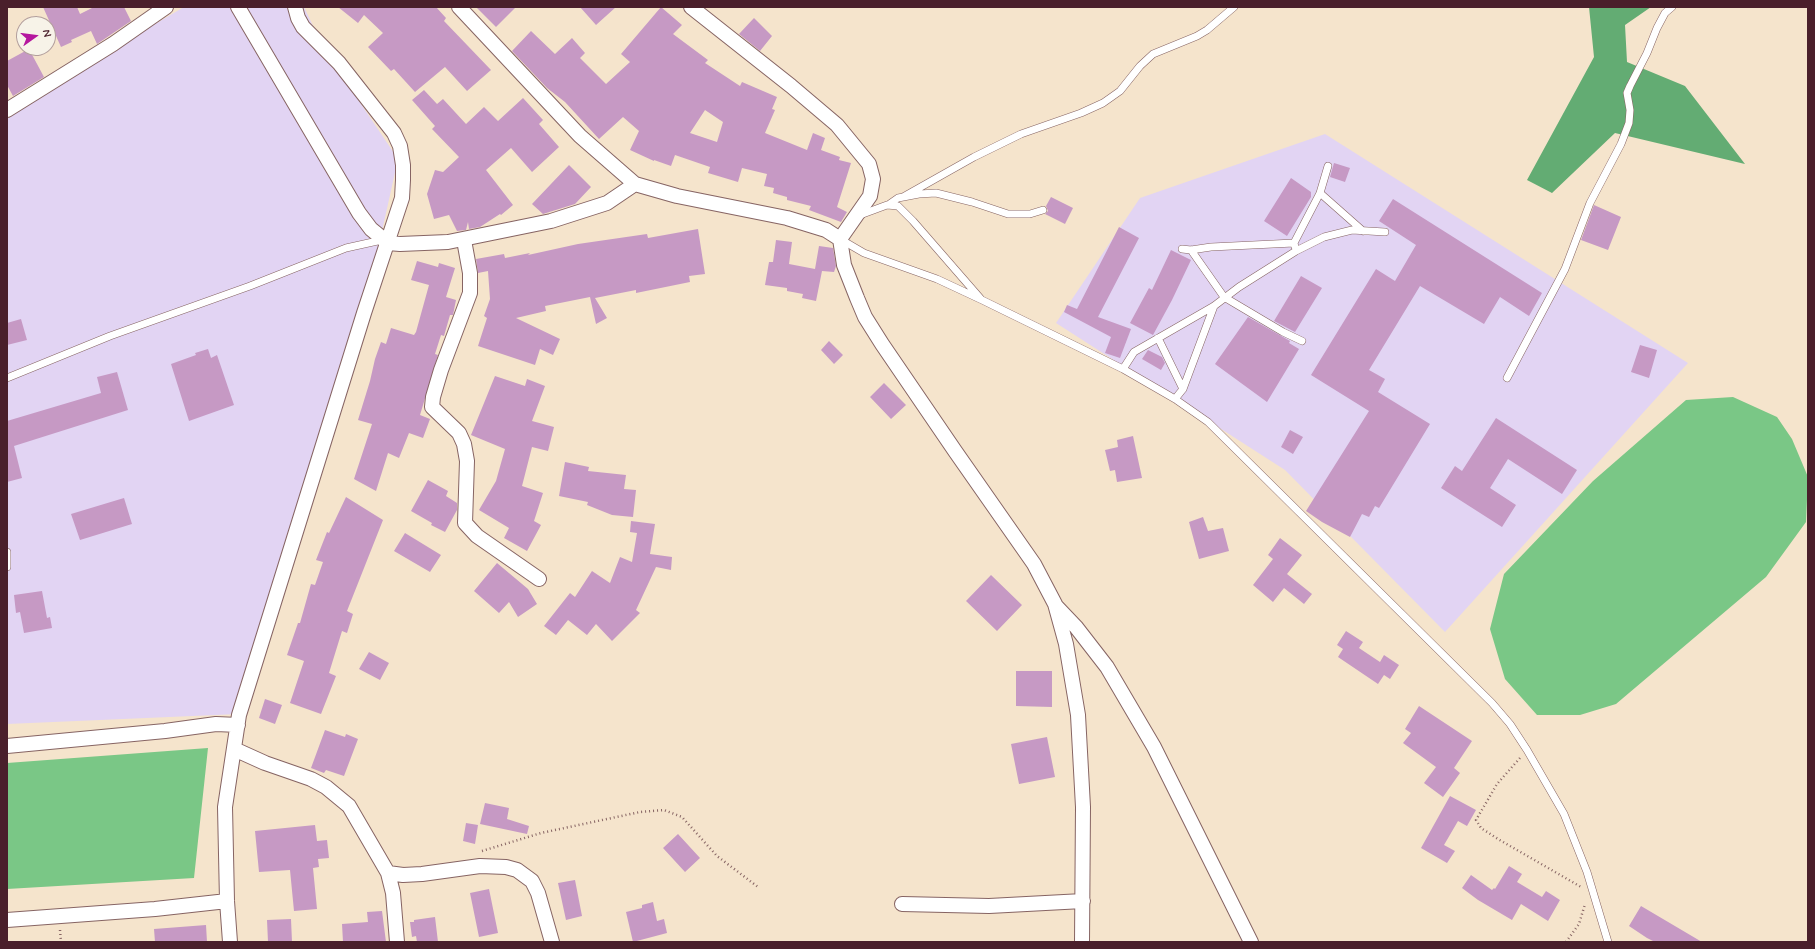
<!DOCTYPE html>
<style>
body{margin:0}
#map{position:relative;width:1815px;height:949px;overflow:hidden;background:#f5e4cc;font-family:Mynerve,sans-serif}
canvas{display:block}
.frame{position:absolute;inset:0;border:8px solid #4a1f2b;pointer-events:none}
.north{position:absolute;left:16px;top:16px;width:40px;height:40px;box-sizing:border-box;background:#f7f3e8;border:1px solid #b29e9c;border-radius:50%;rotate:76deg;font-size:11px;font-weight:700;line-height:16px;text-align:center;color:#4a1f2b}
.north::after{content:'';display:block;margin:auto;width:14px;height:18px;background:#b5179e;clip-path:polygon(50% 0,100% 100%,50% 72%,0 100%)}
</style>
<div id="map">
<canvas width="1815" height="949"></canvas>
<div class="frame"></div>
<div class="north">N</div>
</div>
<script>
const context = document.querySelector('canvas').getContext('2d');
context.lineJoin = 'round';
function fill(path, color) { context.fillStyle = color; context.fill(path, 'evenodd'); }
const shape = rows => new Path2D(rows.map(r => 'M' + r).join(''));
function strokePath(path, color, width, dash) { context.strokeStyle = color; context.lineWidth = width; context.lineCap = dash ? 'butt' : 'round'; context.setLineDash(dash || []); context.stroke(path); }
fill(shape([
 [184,7,304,7,324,49,398,159,376,258,239,714,7,724,7,119,116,47],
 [1325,134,1688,363,1445,632,1285,470,1056,323,1140,198]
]), '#e2d4f3');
fill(shape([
 [1733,397,1777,417,1792,439,1808,477,1806,522,1766,577,1616,704,1580,715,1537,715,1505,679,1490,629,1504,574,1593,481,1686,400],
 [208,748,194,878,7,889,7,763]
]), '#7ac786');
fill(shape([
 [1589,7,1651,7,1625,25,1627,62,1685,86,1745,164,1615,133,1552,193,1527,180,1594,57]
]), '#63ac73');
fill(shape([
 [43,7,77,7,80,14,94,7,124,7,131,21,97,44,91,31,71,40,72,42,61,47],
 [338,7,436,7,446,18,444,21,491,70,467,91,445,67,415,92,394,69,391,71,368,47,383,33,364,15,358,23],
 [476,7,516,7,496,27],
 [580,7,616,7,596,25],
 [661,7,682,25,673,34,708,60,705,63,740,86,742,82,777,97,772,109,775,110,765,133,807,150,813,133,825,138,821,150,840,157,839,160,851,163,837,207,847,212,841,222,809,210,811,206,787,200,787,197,773,193,774,188,764,186,767,174,742,168,738,182,708,173,710,167,675,155,671,166,654,160,654,161,630,150,639,131,623,117,599,139,565,102,547,88,512,51,531,31,555,54,572,38,585,53,580,58,606,84,630,62,621,54],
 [705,110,723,122,717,142,690,133],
 [754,18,772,36,760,51,739,34],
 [29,49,44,77,13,96,7,85,7,61],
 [424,90,437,104,443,99,466,124,484,107,498,121,523,98,543,120,539,124,559,147,532,172,511,148,486,170,513,205,501,215,500,214,480,227,469,229,468,222,466,230,457,231,449,215,434,219,427,194,435,170,443,172,459,157,432,129,435,126,412,100],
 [1334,163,1350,168,1345,182,1330,177],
 [569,165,591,187,575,204,543,214,532,204],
 [1291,178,1311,192,1311,197,1287,236,1264,221],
 [1051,197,1073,208,1065,224,1045,214,1048,211,1046,206],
 [1393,199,1542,293,1529,316,1500,297,1484,324,1420,286,1369,370,1385,379,1378,392,1430,424,1379,508,1375,506,1369,517,1362,514,1350,537,1322,522,1306,511,1369,411,1311,375,1376,269,1395,281,1416,245,1379,221],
 [1594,205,1621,217,1608,250,1581,240],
 [1119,227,1139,238,1098,317,1131,329,1120,358,1105,353,1111,337,1064,312,1067,305,1077,309],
 [698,229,705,274,689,276,690,282,636,293,636,290,595,298,607,318,596,324,590,297,545,306,546,311,516,318,560,339,553,355,540,349,535,365,478,346,487,318,484,316,490,299,488,271,478,273,476,259,504,254,505,258,530,253,528,255,578,244,647,234,648,238],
 [776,240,792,242,789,264,815,269,819,246,833,248,836,266,834,272,822,271,816,301,802,298,803,294,787,291,787,288,765,285,769,262,773,262],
 [1171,250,1191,260,1172,300,1153,335,1130,323,1149,288,1152,290],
 [417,261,438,267,439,263,455,268,446,297,456,300,453,315,450,315,444,336,441,335,435,354,438,355,420,415,430,419,423,438,409,433,399,458,388,453,376,491,354,479,372,424,358,420,370,381,375,359,381,342,386,344,391,328,414,335,416,332,429,285,411,280],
 [1301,276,1322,288,1295,332,1274,321],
 [1248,317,1290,341,1289,343,1299,349,1267,402,1215,364],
 [21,319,27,340,7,345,7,323],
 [829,341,843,355,834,364,821,350],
 [1640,345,1657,350,1649,378,1631,372],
 [208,349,211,358,217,355,234,405,189,421,171,364,196,355,195,353],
 [1148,350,1162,357,1165,363,1161,370,1142,359],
 [117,372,128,410,14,446,22,478,7,482,7,421,101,393,97,377],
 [495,376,525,386,527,379,545,386,532,421,554,427,548,451,532,447,522,486,543,493,534,521,541,525,527,551,504,538,509,528,479,510,496,481,505,449,471,435],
 [884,383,906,405,891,419,870,397],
 [1496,418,1577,470,1562,494,1508,459,1490,488,1516,505,1502,527,1441,488,1455,466,1462,471],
 [1290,430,1303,437,1293,454,1281,447],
 [1133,436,1142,478,1117,482,1115,470,1110,471,1105,450,1118,447,1117,440],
 [565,462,589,467,588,471,626,475,624,489,636,490,633,517,612,515,587,505,588,502,559,496],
 [428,480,448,491,446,496,457,503,457,510,445,532,431,525,432,523,411,511],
 [346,497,383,520,347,611,353,614,347,633,342,631,329,673,336,676,321,714,290,703,304,661,287,655,298,623,300,623,311,584,315,585,323,562,316,560,327,532,329,533],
 [124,498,132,524,80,540,71,514],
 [1203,517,1208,531,1223,528,1229,551,1199,559,1189,522],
 [631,521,655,524,650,554,672,557,671,570,656,567,636,610,640,613,612,641,596,624,587,635,568,620,556,635,544,626,570,593,575,597,592,571,610,583,620,557,632,562,637,533,630,532],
 [405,533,441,555,430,572,394,551],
 [1280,538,1302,555,1287,574,1312,594,1304,604,1284,588,1273,602,1253,585,1273,559,1268,555],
 [497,563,528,589,537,604,518,617,509,602,499,613,474,591],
 [991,575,1022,605,997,631,966,601],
 [42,591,47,618,50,617,52,628,24,633,20,612,16,613,14,595],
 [1346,631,1363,642,1359,648,1380,662,1384,655,1399,665,1390,679,1384,675,1378,684,1338,657,1343,649,1337,645],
 [369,652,389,663,380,680,359,669],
 [1016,671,1052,671,1052,707,1016,706],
 [265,699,282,705,275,724,259,718],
 [1419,706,1472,741,1454,768,1460,773,1443,797,1424,783,1436,767,1403,743,1411,733,1405,729],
 [325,730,345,737,346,734,358,739,344,776,326,770,324,773,311,768],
 [1047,737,1055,777,1019,784,1011,744],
 [1450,796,1476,810,1467,826,1458,821,1444,845,1455,851,1447,863,1421,848],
 [485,803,509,808,507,819,529,826,527,834,480,824],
 [466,823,478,825,475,844,463,841],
 [315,825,317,841,327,840,329,858,318,859,319,867,313,868,317,909,294,911,290,870,259,872,255,831],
 [678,834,700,858,685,872,663,848],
 [1509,866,1522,874,1517,882,1542,897,1546,891,1560,900,1548,921,1521,904,1512,920,1478,900,1462,888,1471,875,1492,890,1494,888,1495,889],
 [575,880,582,916,566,920,558,883],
 [489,889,498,933,479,937,470,893],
 [653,902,657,921,664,919,667,933,633,942,626,912,642,908,642,905],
 [1641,906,1702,942,1655,942,1647,938,1629,926],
 [382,911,386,942,343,942,342,924,368,922,367,912],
 [435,917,438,942,417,942,416,936,412,937,410,922,414,922,414,920],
 [291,919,292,942,268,942,267,920],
 [206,925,207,942,155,942,154,929]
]), '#c699c4');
const service = shape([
 [1320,193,1363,231],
 [903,197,974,157,1021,134,1081,113,1103,103,1120,91,1140,66,1153,54,1197,36,1207,30,1234,7],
 [888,205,898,198,919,194,936,193,972,202,1008,214,1030,214,1043,210],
 [860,215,887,205,898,206,913,221,980,298],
 [840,239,864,253,937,279,982,300,1123,369,1175,399,1208,422,1492,703,1510,724,1527,750,1564,814,1587,872,1608,942],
 [1295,247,1294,243,1320,193,1328,166],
 [1182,249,1191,250,1211,247,1294,243],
 [1191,250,1224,297,1283,332,1302,341],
 [1158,338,1183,389],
 [1123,369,1134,352,1214,306,1239,287,1296,251,1324,237,1352,230,1385,232],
 [7,378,110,336,250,286,346,248,382,240],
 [1507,378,1565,269,1590,203,1621,144,1629,123,1630,110,1627,93,1630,86,1647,53,1657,28,1665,13,1672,7],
 [1175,399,1183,389,1214,306],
 [7,552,7,567]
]);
const minor = shape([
 [238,7,359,213,371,229,388,243,400,244,448,242,551,221,607,203,635,184],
 [459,7,580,136,635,184,677,196,787,218,826,230,840,239],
 [691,7,791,86,837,125,869,164,873,179,870,196,840,239,844,265,857,298,865,317,882,344,955,451,1034,564,1055,604,1066,644,1078,715,1083,807,1082,942],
 [7,110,113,44,166,7],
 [464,240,470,273,470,293,441,370,433,397,432,407,459,433,464,444,467,461,465,523,477,536,539,579],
 [1056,606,1076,627,1107,667,1154,747,1251,942],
 [7,746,165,731,216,724,238,725],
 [234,749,265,763,311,779,326,787,349,806,388,873,393,893,397,942],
 [388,873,403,875,422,874,480,866,506,867,517,870,532,881,538,893,552,942],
 [902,904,989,906,1083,901],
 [7,920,155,909,227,901],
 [230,942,227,901,225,807,239,715,364,313,402,198,403,180,403,165,400,146,394,133,339,63,303,27,298,18,295,7]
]);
strokePath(service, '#866463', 8);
strokePath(minor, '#866463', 16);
strokePath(shape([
 [1520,758,1497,784,1476,820,1481,828,1498,839,1581,887],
 [482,851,541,833,640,812,664,810,682,817,717,856,758,887],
 [60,930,61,942],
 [1566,942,1579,924,1585,904]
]), '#866463', 2.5, [1, 3]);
strokePath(service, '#fff', 7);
strokePath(minor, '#fff', 14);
</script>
